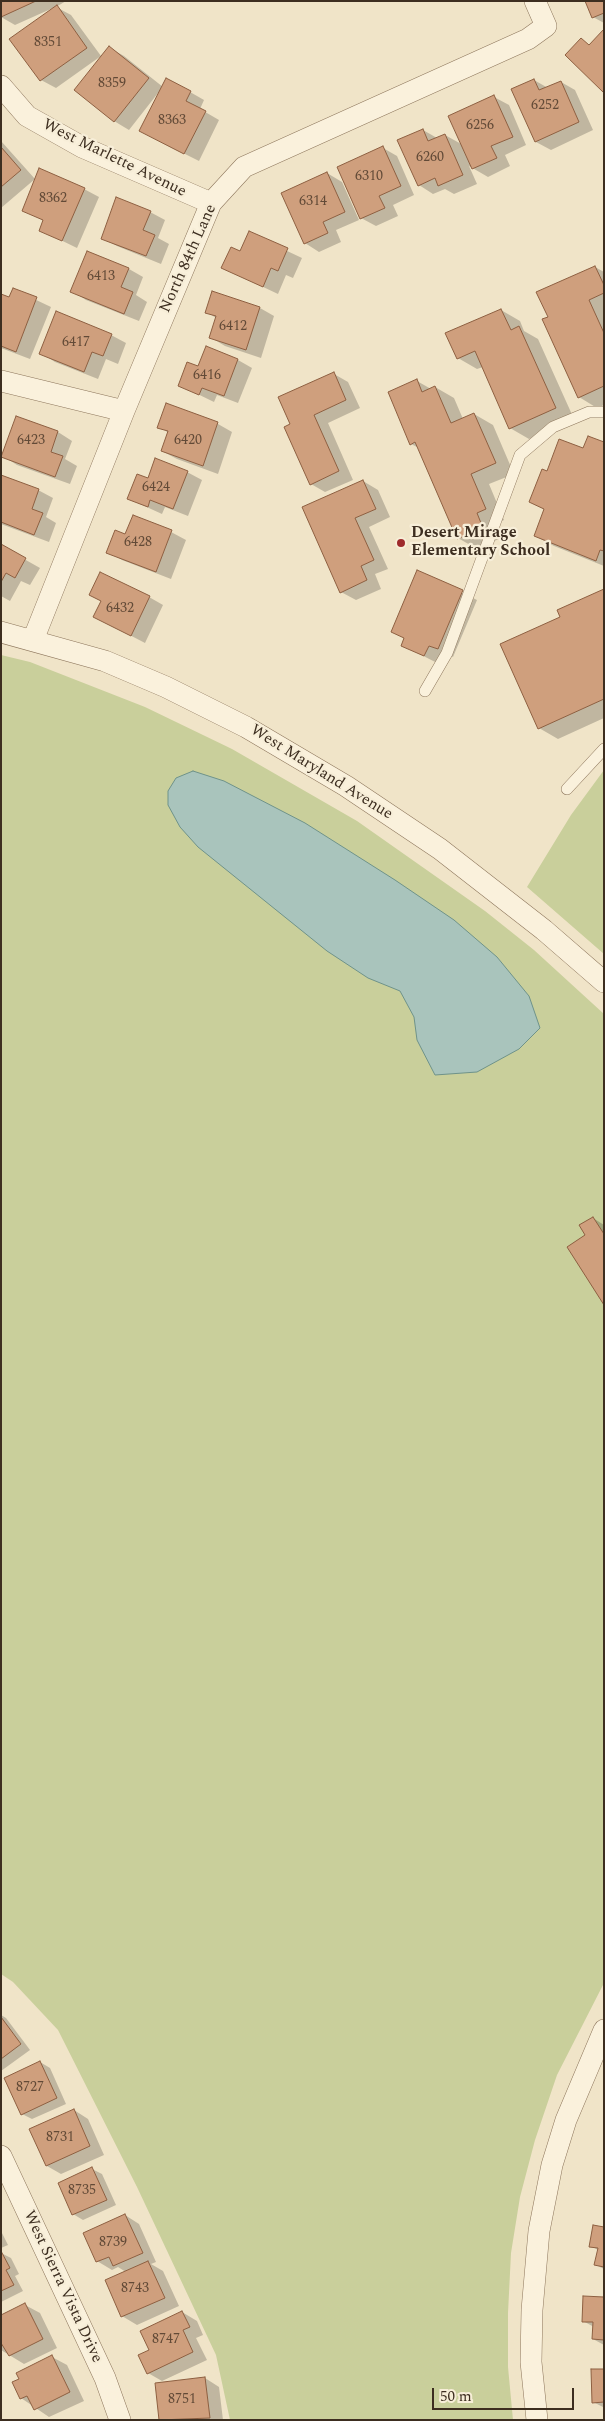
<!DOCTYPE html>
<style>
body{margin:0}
#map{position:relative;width:605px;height:2421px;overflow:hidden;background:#f0e4c8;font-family:Spectral,serif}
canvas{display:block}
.frame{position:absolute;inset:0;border:2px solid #3d2e20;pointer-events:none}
.scale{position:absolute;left:432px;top:2388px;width:142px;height:22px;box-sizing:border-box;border:2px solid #3d2e20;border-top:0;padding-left:6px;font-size:15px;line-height:18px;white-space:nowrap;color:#3d2e20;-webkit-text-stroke:4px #f7eed8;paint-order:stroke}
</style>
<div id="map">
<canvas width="605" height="2421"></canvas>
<div class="frame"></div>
<div class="scale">50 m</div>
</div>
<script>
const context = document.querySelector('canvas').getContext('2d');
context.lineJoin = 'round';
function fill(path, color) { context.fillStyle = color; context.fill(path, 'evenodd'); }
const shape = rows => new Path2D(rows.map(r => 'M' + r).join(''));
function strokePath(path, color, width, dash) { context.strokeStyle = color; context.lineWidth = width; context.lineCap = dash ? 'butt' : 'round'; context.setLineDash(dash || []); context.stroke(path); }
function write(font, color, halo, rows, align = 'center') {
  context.font = font + ' Spectral,serif'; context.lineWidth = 4.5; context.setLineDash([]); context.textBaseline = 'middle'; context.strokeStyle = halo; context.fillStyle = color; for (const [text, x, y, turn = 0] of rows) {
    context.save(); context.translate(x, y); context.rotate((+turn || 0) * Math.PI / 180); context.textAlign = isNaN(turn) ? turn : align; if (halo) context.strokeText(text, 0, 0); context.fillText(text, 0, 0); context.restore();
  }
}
fill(shape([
 [1,655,30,662,145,707,232,749,357,821,485,911,534,950,604,1014,604,1983,557,2075,535,2140,520,2197,511,2253,508,2313,508,2367,513,2420,230,2420,216,2355,137,2187,58,2030,13,1982,1,1974],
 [604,770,604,954,527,887,571,815]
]), '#c9cf9b');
const water = shape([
 [193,771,224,781,305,823,395,880,454,920,497,957,529,996,540,1028,519,1049,477,1072,435,1075,417,1040,414,1017,400,991,368,978,327,951,198,847,180,827,168,805,168,791,176,778,193,771]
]);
fill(water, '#a9c4bc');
strokePath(water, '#6f938a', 1);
fill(shape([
 [1,1,66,1,56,7,71,15,101,56,56,88,41,80,53,8,15,25,1,17],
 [604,1,604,23,593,17],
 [110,48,124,56,163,87,190,92,204,100,200,109,219,120,199,161,155,139,158,93,129,130,114,121],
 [534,80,548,88,561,82,575,90,593,130,551,150,536,142,512,90],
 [494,97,509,105,526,145,505,155,510,166,488,177,469,166,477,184,454,194,445,189,433,194,419,185,423,130,437,138,445,135,463,145],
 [1,141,35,179,1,208],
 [383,148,397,156,414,195,393,205,398,216,376,226,361,218],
 [327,173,342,182,359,220,336,230,341,242,319,252,305,243],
 [84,189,99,197,77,248,40,230,44,221,23,210],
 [150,212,165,220,158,238,169,244,161,264,117,246,102,238],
 [249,233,302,258,293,278,286,275,278,294,223,268,241,252],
 [595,267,604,272,604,405,597,408,579,397,549,318],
 [129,269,143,277,136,295,147,302,139,321,86,300,72,291],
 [13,289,51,307,30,359,1,348,1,295,10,299],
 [213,293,260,308,274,316,261,358,225,346,210,337,216,318,207,312],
 [501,310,520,321,524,331,538,339,574,419,529,439,510,428,483,367,477,369,458,358],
 [111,335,126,343,118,364,106,359,98,379,55,362,41,353],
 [238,360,252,368,238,403,217,395,214,402,179,385,198,368],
 [334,374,348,382,360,408,328,423,353,480,325,492,311,484,292,425],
 [417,381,431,389,435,387,454,398,463,419,474,414,493,425,514,474,489,484,504,520,495,524,501,538,477,549,458,538,419,448,411,444],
 [167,405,218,424,232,432,218,474,177,459,162,451,169,433,159,427],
 [17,417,58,432,72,441,65,459,77,466,70,484,17,465,3,456],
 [604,443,604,566,554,546,535,536,545,510,531,502,548,473,584,449],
 [187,472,202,480,188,516,165,507,162,514,129,499,149,479],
 [1,476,38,490,53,498,46,517,56,523,49,542,1,524],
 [363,481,378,490,390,517,369,527,388,569,375,574,381,589,356,600,341,592,304,508],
 [171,532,186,540,171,579,122,560,108,552,126,536],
 [1,546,40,568,30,585,21,581,10,601,1,596],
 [418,572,477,600,453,657,444,653,439,664,402,645],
 [604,590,604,718,558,739,539,728,561,617],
 [149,597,163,605,145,643,95,617],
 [593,1218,604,1225,604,1302,587,1235],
 [1,2015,6,2018,30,2050,1,2071],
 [40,2062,50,2068,66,2104,32,2119,22,2114],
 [74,2110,88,2119,104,2155,61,2174,47,2166],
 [92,2169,102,2174,116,2205,83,2220,73,2214],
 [125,2215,139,2224,156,2262,151,2264,163,2271,179,2306,137,2325,122,2316,107,2281,126,2272,118,2267,112,2270,97,2261],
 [604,2228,604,2269,596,2265,598,2250,591,2246],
 [1,2231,8,2245,1,2248],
 [1,2253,11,2258,19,2274,15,2276,23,2291,1,2302],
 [604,2298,604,2345,593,2339,594,2327,583,2321],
 [25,2305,40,2313,57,2348,24,2364,1,2350,1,2317],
 [182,2312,197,2321,203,2335,196,2338,207,2360,162,2381,148,2373,150,2351],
 [52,2357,67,2365,84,2401,49,2417,21,2398],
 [604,2370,604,2407,603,2407,593,2402],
 [205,2378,219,2387,223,2420,161,2420]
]), '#0003');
const building = shape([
 [1,1,36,1,1,17,1,1],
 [585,1,604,1,604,13,592,18,585,1],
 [57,5,87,48,40,81,9,39,57,5],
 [604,29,604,93,565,55,581,38,589,45,604,29],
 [109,46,149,78,114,122,74,90,109,46],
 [166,78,191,91,186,101,206,111,184,154,139,131,166,78],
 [534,79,539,90,561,81,579,122,535,142,511,89,534,79],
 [494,95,513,137,491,146,497,158,472,169,448,116,494,95],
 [423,129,428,141,445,134,463,175,438,186,435,178,418,186,397,140,423,129],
 [383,146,401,186,379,196,385,208,360,219,337,167,383,146],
 [1,147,21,170,1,187,1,147],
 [39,168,85,188,62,241,39,231,43,220,22,211,39,168],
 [327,172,345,212,323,222,328,233,304,244,281,193,327,172],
 [116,197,151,211,143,230,155,235,146,256,101,239,116,197],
 [249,231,288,248,278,271,271,268,263,287,221,268,231,247,240,251,249,231],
 [87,251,129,268,121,287,133,292,124,314,70,292,87,251],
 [595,266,604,285,604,293,589,300,604,333,604,386,578,398,542,319,548,317,536,292,595,266],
 [13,288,37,297,16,352,1,346,1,294,9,297,13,288],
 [212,291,260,307,246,350,209,338,216,316,205,313,212,291],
 [501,309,511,330,519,326,556,408,509,429,475,351,457,359,445,333,501,309],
 [56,311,112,334,103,356,92,352,84,372,39,354,56,311],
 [206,346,238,359,224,396,202,388,199,395,178,386,187,362,198,366,206,346],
 [334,372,346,400,314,415,339,471,310,485,284,427,290,424,278,397,334,372],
 [417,379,422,392,435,386,451,423,474,413,496,463,471,474,486,509,477,513,483,528,457,539,415,442,410,445,388,392,417,379],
 [166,403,218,422,203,466,161,451,168,431,157,428,166,403],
 [16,416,58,431,51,452,63,456,55,477,1,457,16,416],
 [588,436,604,442,604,551,600,550,596,561,534,536,544,509,529,502,542,469,547,471,559,439,583,448,588,436],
 [155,458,188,471,173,509,150,500,148,507,127,499,137,474,148,478,155,458],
 [1,475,39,489,32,509,43,513,34,535,1,522,1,475],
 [363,480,376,509,355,518,374,560,361,566,367,580,340,593,302,507,363,480],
 [133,515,172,530,156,572,106,553,115,530,125,534,133,515],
 [1,544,26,558,15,578,6,573,1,582,1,544],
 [417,570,463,590,438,649,429,646,424,656,401,646,404,638,391,632,417,570],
 [100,572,150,596,131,636,93,617,101,601,89,595,100,572],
 [604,589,604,699,538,729,500,644,560,617,557,610,604,589],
 [593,1217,604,1234,604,1305,567,1247,585,1235,579,1225,593,1217],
 [1,2017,21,2044,1,2059,1,2017],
 [40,2061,57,2098,21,2115,4,2078,40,2061],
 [74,2109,90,2146,46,2166,29,2129,74,2109],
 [92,2167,107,2200,72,2215,58,2183,92,2167],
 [125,2214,143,2253,113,2266,109,2257,96,2262,83,2233,125,2214],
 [593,2225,604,2227,604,2267,594,2265,598,2248,589,2247,593,2225],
 [1,2251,10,2268,6,2270,14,2285,1,2291,1,2251],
 [148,2261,165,2298,121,2317,105,2280,148,2261],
 [583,2296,604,2297,604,2340,592,2339,593,2322,582,2322,583,2296],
 [25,2303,43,2339,9,2356,1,2343,1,2315,25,2303],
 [182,2311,190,2327,183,2330,193,2352,147,2374,138,2355,149,2350,140,2331,182,2311],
 [52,2355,70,2392,34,2410,27,2396,20,2399,12,2382,19,2379,16,2373,52,2355],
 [591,2369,604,2369,604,2402,592,2403,591,2369],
 [205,2377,210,2418,159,2420,155,2383,205,2377]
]);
fill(building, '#cf9f7d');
strokePath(building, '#8d5f41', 1);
const lane = shape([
 [425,691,447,653,520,455,553,427,589,412,604,412],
 [567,789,604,749]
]);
const street = shape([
 [1,86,27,116,82,147,211,203],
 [1,381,124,411],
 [1,632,105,661,166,687,246,727,346,786,440,849,544,930,604,982],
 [33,640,124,411,211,203,244,167,528,39,546,26,535,1],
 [1,2156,105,2378,120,2420],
 [537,2420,531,2362,532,2310,539,2231,552,2165,566,2120,604,2030]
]);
strokePath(lane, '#8d765c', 12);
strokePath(street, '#8d765c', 22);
strokePath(lane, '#faf1dc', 11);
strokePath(street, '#faf1dc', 21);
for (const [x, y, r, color] of [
 [401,543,5,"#9e2a2b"]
]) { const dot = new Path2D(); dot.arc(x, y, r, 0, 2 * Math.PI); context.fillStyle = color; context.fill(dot); strokePath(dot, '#f7eed8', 2); }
write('14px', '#624a37', null, [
 ["8351",48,43],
 ["8359",112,84],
 ["6252",545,106],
 ["8363",172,121],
 ["6256",480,126],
 ["6260",430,158],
 ["6310",369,177],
 ["8362",53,199],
 ["6314",313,202],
 ["6413",101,277],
 ["6412",233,327],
 ["6417",76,343],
 ["6416",207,376],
 ["6423",31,441],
 ["6420",188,441],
 ["6424",156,488],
 ["6428",138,543],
 ["6432",120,609],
 ["8727",30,2088],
 ["8731",60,2138],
 ["8735",82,2191],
 ["8739",113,2243],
 ["8743",135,2289],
 ["8747",166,2340],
 ["8751",182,2400]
]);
write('16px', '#3d2e20', '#f7eed8', [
 ["West Marlette Avenue",114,159,26],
 ["North 84th Lane",189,259,-66],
 ["West Maryland Avenue",321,773,32],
 ["West Sierra Vista Drive",62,2287,65]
]);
write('bold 16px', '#3d2e20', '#f7eed8', [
 ["Desert Mirage",411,534],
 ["Elementary School",411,552]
], 'left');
</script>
